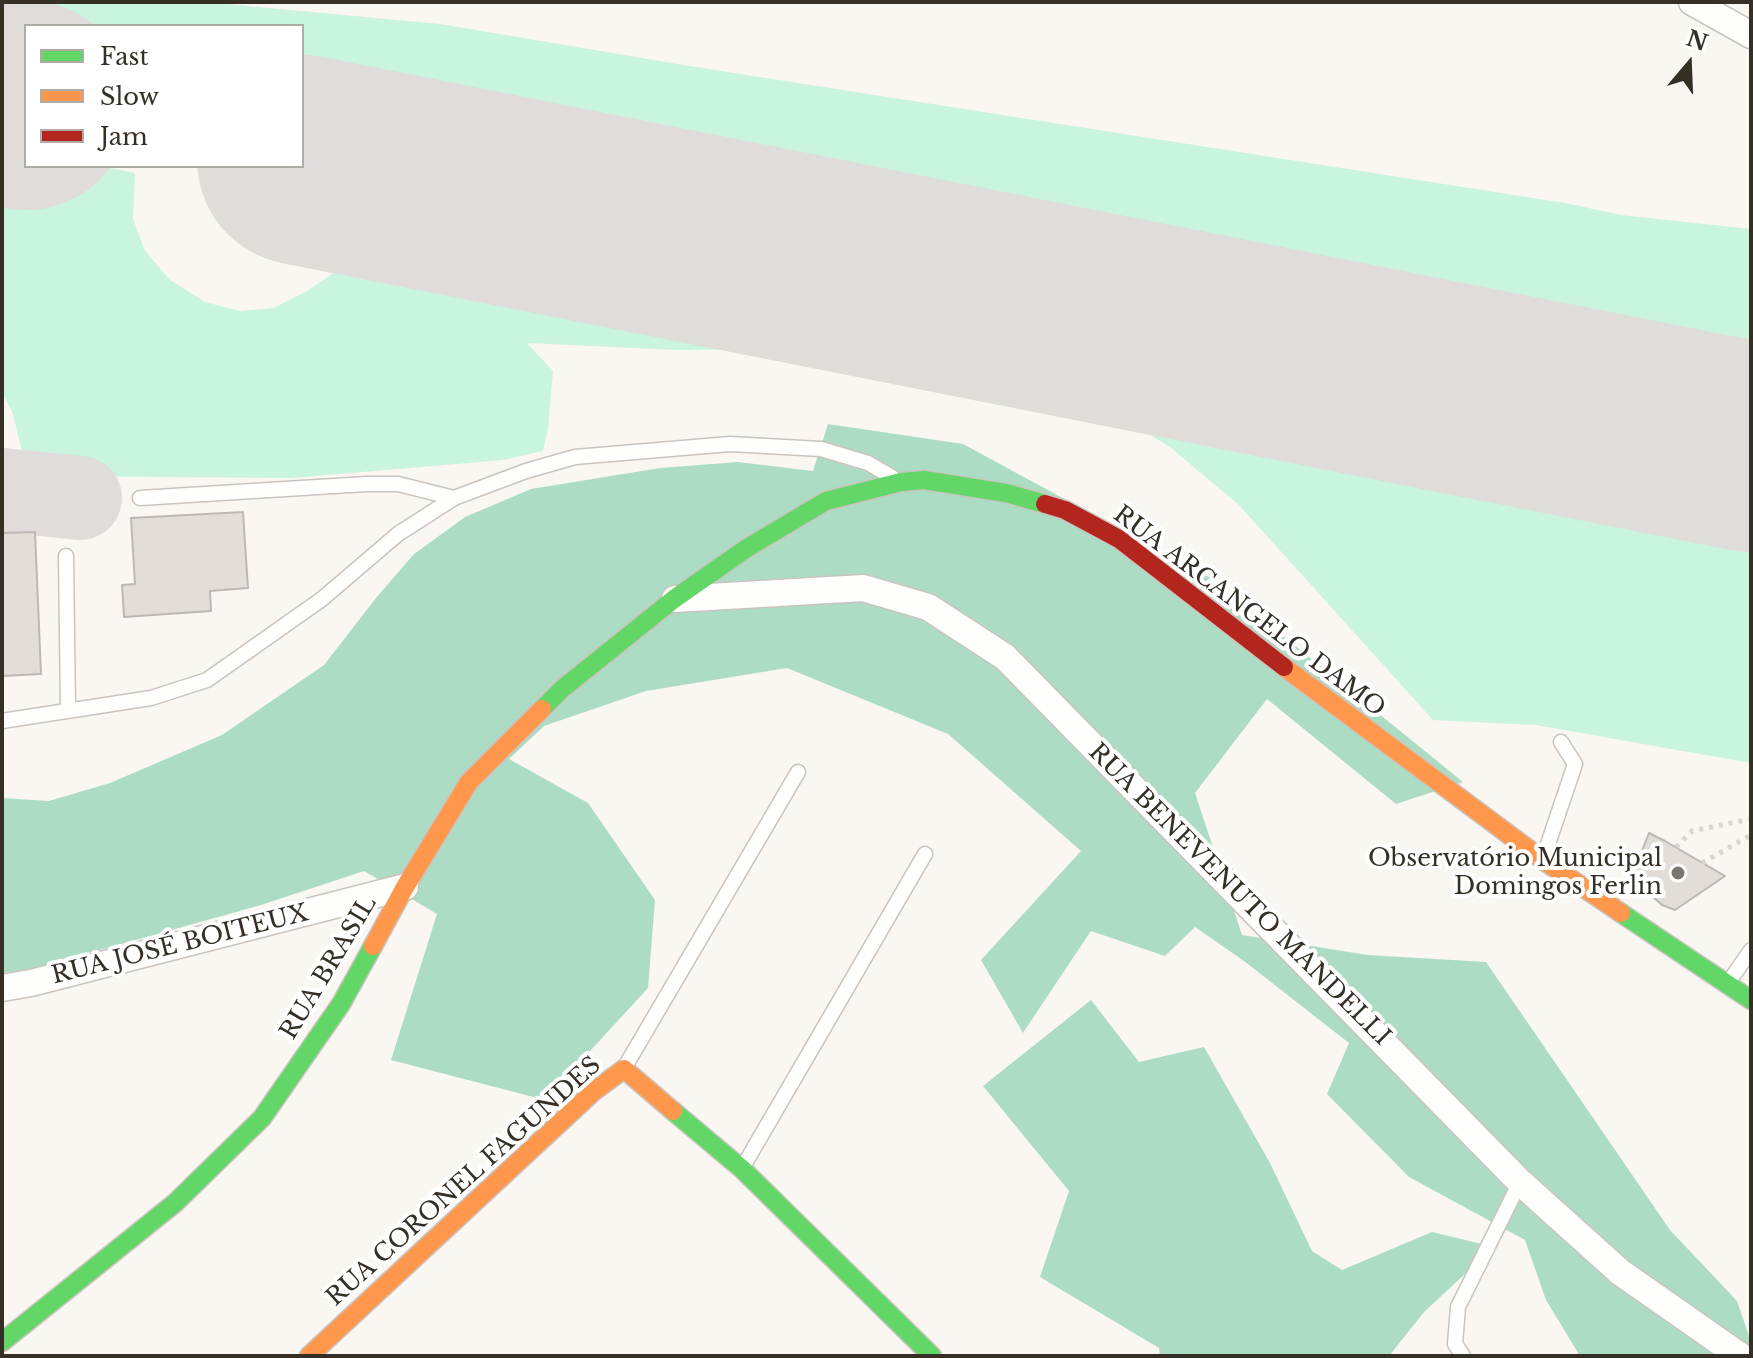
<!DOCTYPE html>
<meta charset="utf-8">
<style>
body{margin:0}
#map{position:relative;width:1753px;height:1358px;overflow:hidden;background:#faf6f1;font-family:"Libre Baskerville",serif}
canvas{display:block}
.frame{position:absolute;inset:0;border:4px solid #362f26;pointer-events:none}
.legend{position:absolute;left:24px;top:24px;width:280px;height:144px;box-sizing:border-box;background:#fff;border:2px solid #afaca8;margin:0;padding:10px 14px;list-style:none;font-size:24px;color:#362f26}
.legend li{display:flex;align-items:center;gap:16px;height:40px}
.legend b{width:40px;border:2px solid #afaca8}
.north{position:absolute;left:1649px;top:24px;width:80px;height:80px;-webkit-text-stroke:6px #fff;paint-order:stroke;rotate:19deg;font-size:22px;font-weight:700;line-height:32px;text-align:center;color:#362f26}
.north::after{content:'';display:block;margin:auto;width:28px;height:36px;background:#362f26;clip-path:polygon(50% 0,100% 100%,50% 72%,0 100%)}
</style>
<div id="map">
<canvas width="1753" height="1358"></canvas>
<div class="frame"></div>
<ul class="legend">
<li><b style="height:10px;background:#63d668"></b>Fast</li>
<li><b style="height:10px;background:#ff974d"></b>Slow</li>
<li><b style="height:10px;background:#b3261e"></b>Jam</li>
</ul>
<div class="north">N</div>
</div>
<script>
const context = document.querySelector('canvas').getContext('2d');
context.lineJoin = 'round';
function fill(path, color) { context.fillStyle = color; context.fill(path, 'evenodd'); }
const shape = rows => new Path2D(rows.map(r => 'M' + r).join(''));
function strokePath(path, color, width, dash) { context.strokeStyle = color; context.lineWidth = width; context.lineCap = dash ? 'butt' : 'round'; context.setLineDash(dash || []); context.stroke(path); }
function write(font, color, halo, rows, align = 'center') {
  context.font = font + ' "Libre Baskerville",serif'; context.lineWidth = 8; context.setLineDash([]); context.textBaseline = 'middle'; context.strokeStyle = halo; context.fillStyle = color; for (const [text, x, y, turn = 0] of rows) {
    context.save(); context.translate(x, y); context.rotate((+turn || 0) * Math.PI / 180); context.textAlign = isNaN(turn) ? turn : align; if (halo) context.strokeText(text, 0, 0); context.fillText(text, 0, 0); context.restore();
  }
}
fill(shape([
 [2,2,205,2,440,24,683,65,1565,203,1621,215,1751,229,1751,387,302,95,302,26,26,26,26,35,2,30],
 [44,166,100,166,135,173,133,219,145,251,170,280,205,302,240,311,274,308,307,291,353,260,390,241,438,236,1232,380,1751,488,1751,763,1536,725,1433,720,1239,505,1170,447,1125,420,1058,400,837,356,772,349,676,350,527,343,553,371,548,429,543,451,503,460,292,478,28,476,13,414,2,392,2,190,16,185]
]), '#c9f4dd');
fill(shape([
 [828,424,963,444,1214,580,1463,782,1396,804,1267,699,1195,793,1242,935,1368,955,1486,962,1670,1230,1737,1301,1751,1342,1751,1356,1580,1356,1546,1300,1525,1240,1409,1177,1327,1094,1349,1043,1244,961,1195,927,1165,956,1091,931,1023,1033,981,960,1081,851,948,734,787,668,646,691,544,726,509,759,588,803,655,900,648,988,545,1100,391,1060,437,914,364,871,261,905,25,971,2,973,2,798,49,801,110,783,222,735,324,665,376,598,414,554,465,517,531,489,660,468,738,462,813,471],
 [1091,1000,1139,1062,1204,1047,1270,1163,1312,1251,1342,1270,1432,1232,1494,1247,1424,1312,1389,1356,1160,1356,1159,1348,1040,1277,1069,1191,983,1086]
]), '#acddc4');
strokePath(shape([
 [2,143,26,129],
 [2,490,80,498]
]), '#dfdcd9', 84);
strokePath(shape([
 [2,100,26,105],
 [302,160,1751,447]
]), '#dfdcd9', 210);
const building = shape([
 [243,512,248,588,210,591,211,611,124,617,122,585,135,584,131,518,243,512],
 [35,532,41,674,2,676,2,533,35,532],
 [1649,833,1665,841,1725,876,1675,910,1662,905,1644,889,1634,871,1649,833]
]);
fill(building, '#e2ddd7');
strokePath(building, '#beb8b2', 2);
const lane = shape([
 [140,498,366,484,398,484,454,498],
 [66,556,68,711],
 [2,721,151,698,207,680,322,599,398,534,454,498,526,471,575,457,730,444,821,449,868,463,892,477],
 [1544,856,1575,764,1561,742],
 [1728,983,1751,950],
 [626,1065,798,772],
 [744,1165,925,854],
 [1463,1356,1455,1344,1458,1307,1520,1182]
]);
const street = shape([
 [1692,2,1751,35],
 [675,599,863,588,928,607,1005,657,1520,1182,1620,1272,1740,1356],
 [2,988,31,983,405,887]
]);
const fast = shape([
 [542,709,562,689,674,599,747,548,826,501,901,482,924,480,1006,493,1045,504],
 [1621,913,1751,1000],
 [673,1111,742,1169,932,1356],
 [2,1342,175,1203,262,1118,341,1004,373,946]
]);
const slow = shape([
 [1284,667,1543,860,1621,913],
 [373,946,405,887,469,782,542,709],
 [309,1356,594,1091,624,1069,673,1111]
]);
const jam = shape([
 [1045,504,1065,510,1119,539,1284,667]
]);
strokePath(lane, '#cac4be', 17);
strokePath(street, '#cac4be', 29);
strokePath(fast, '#cac4be', 21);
strokePath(slow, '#cac4be', 21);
strokePath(jam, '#cac4be', 21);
strokePath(shape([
 [1676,847,1692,831,1751,819],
 [1702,863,1751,835]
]), '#d7d6d3', 5, [4, 6]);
strokePath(lane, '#fefefd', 14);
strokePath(street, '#fefefd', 26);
strokePath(fast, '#63d668', 18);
strokePath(slow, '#ff974d', 18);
strokePath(jam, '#b3261e', 18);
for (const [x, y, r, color] of [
 [1678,873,8,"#7b756d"]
]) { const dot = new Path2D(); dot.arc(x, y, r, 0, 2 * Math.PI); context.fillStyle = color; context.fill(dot); strokePath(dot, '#fff', 3); }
write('24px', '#362f26', '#fff', [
 ["RUA ARCANGELO DAMO",1249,612,37],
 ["RUA BENEVENUTO MANDELLI",1239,895,45],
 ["RUA JOSÉ BOITEUX",180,945,-14],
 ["RUA BRASIL",329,968,-59],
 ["RUA CORONEL FAGUNDES",464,1182,-42]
]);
write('24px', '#362f26', '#fff', [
 ["Observatório Municipal",1662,859],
 ["Domingos Ferlin",1662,887]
], 'right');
</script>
